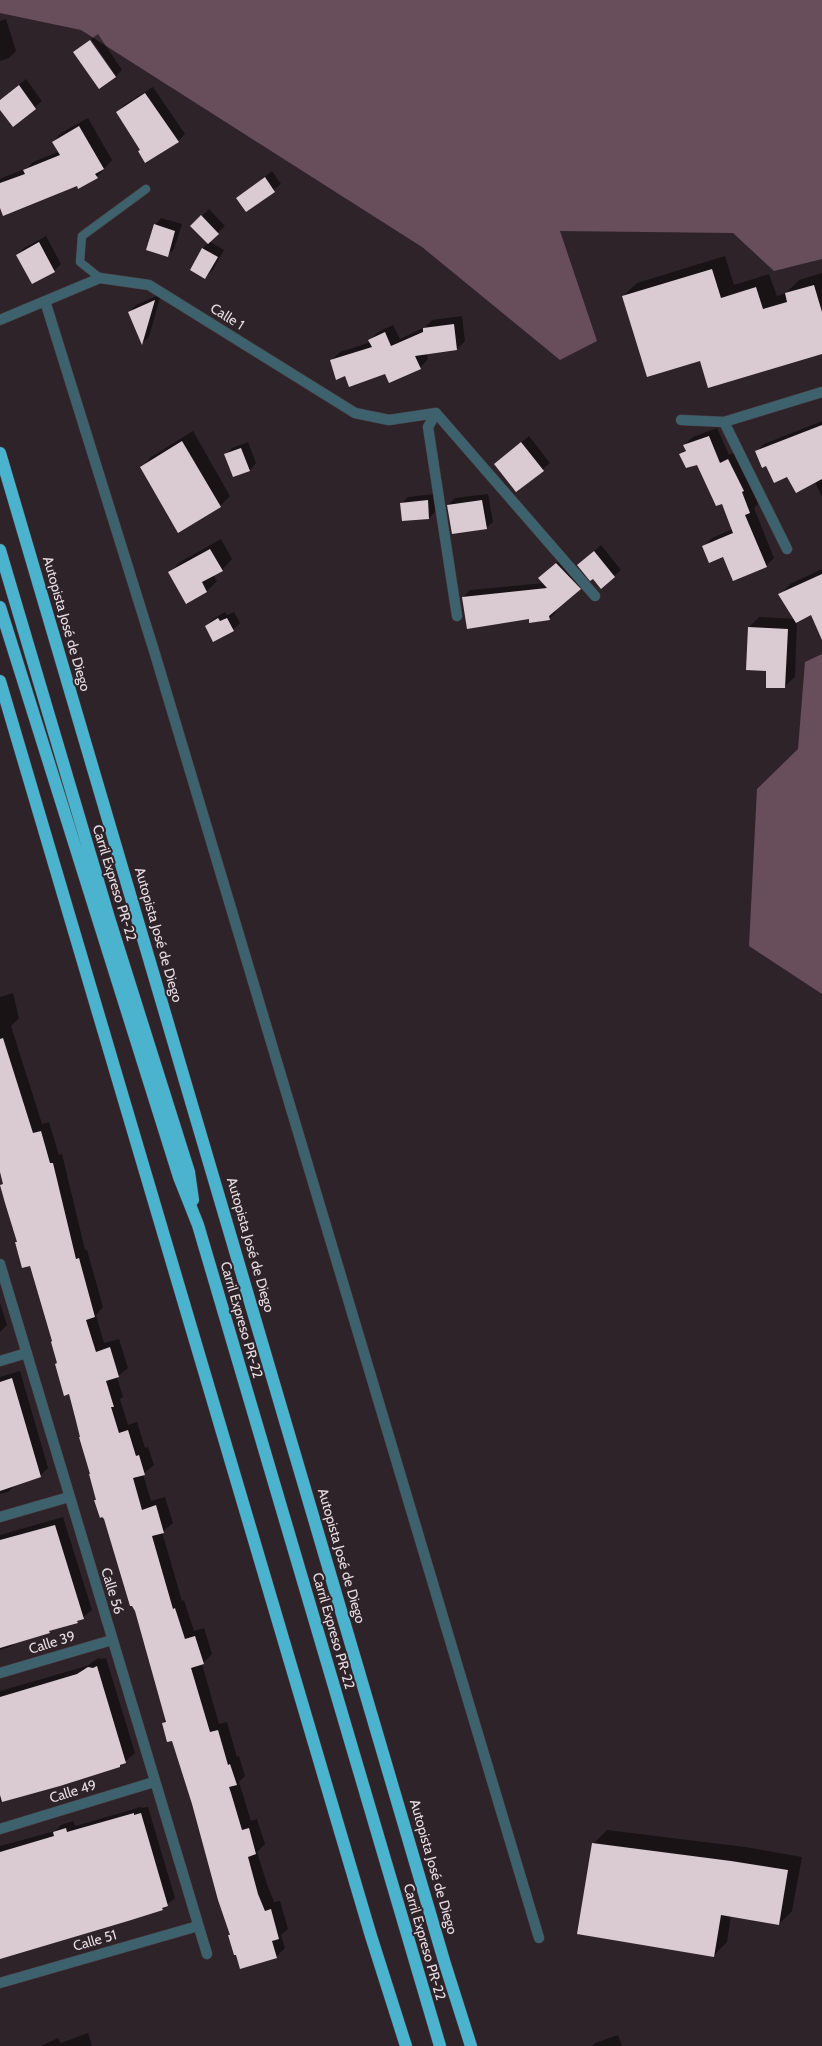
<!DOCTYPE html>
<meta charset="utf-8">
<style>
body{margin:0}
canvas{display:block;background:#2e2328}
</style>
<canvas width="822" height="2046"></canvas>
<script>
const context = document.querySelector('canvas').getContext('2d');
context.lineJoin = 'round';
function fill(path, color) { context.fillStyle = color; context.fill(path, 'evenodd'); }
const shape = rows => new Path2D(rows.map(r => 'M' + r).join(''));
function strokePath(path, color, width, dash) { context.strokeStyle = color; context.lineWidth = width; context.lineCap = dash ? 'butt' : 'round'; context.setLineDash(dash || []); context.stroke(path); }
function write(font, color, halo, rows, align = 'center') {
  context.font = font + ' Cabin,sans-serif'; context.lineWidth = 4; context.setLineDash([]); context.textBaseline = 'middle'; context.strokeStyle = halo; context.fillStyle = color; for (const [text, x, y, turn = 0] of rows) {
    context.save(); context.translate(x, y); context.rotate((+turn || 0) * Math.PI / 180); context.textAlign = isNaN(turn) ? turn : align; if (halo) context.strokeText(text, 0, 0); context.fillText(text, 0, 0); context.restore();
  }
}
fill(shape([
 [0,0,822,0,822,259,774,271,733,233,560,231,597,341,560,360,422,247,81,30,0,13],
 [822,654,822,994,749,946,757,789,798,749,805,662]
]), '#684d5a');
fill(shape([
 [6,19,16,51,9,58,0,61,0,21],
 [98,34,122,70,116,76,91,39],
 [26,79,42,101,13,126,0,109,0,100],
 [153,87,185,134,178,141,146,162,141,149,118,112,124,105],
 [88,118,112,160,97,177,78,185,0,205,0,179,2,178,27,168,33,162,58,152,53,142,61,133],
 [272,171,281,184,246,211,238,198],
 [209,209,225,226,209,241,224,250,212,271,205,278,191,270,203,248,208,243,192,226],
 [161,218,182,224,174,249,167,256,155,225],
 [46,236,61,264,54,271,32,283,17,255,24,248],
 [725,256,734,285,769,274,777,296,786,293,799,280,822,273,822,353,701,360,623,296,637,283],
 [161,294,149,337,142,343,129,312,136,305],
 [462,316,465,341,457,349,426,353,428,359,420,368,385,373,346,375,332,360,340,352,371,342,370,340,378,332,393,325,400,339,425,327,432,320],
 [822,421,822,497,815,482,787,476,767,464,756,452,764,444],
 [717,428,729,455,737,451,758,504,754,508,774,558,766,566,724,556,703,547,712,538,733,529,722,502,698,464,680,454,686,449,684,445,693,437],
 [193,431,230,496,220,506,141,468,151,457],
 [529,436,550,463,516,491,495,464],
 [248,442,256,463,250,470,234,476,225,455,232,448],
 [434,494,436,511,429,518,402,520,401,504,408,497],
 [488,494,493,522,486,528,448,505,455,498],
 [221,539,232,559,222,570,213,575,217,581,207,591,170,572,180,562],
 [601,545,621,570,614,576,593,577,578,565],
 [563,557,587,582,556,609,556,612,549,619,529,618,463,597,470,590,544,583,546,572],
 [822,569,822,612,812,614,797,621,795,677,784,687,767,670,749,627,759,617,795,619,780,595,790,584],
 [225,612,227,615,234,612,240,623,233,630,206,626,213,619],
 [13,993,19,1018,11,1026,42,1124,49,1122,59,1155,62,1154,85,1250,87,1250,103,1307,96,1315,104,1343,119,1339,128,1368,117,1377,123,1397,120,1399,128,1425,137,1422,145,1448,148,1447,154,1465,143,1474,151,1501,165,1497,173,1523,162,1532,182,1601,184,1600,194,1631,204,1628,212,1654,202,1664,219,1724,227,1722,237,1757,239,1756,245,1776,239,1782,251,1821,257,1819,265,1844,257,1852,267,1884,274,1902,280,1901,288,1929,281,1935,285,1948,276,1957,229,1936,231,1934,193,1804,172,1740,163,1723,166,1719,136,1611,105,1518,95,1500,97,1499,81,1436,69,1393,58,1362,53,1341,31,1265,16,1243,18,1241,2,1185,4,1182,0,1169,0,997],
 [0,1303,7,1325,0,1332],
 [20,1371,48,1468,40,1476,15,1485,8,1492,0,1494,0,1377],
 [63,1517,92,1610,77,1622,16,1642,12,1646,0,1650,0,1535],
 [98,1658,102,1659,106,1658,135,1753,120,1766,60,1786,0,1802,0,1691,87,1666],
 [141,1807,142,1808,148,1807,175,1898,162,1909,0,1958,0,1846,55,1831,61,1825,73,1821,75,1826],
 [607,1830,745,1847,802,1857,792,1911,779,1924,731,1916,727,1942,713,1956,593,1844],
 [88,2033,92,2046,41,2046,58,2038,61,2043],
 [618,2035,622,2046,592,2046,595,2043]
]), '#0007');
fill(shape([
 [90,40,116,77,99,89,73,52],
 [19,85,36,109,13,127,0,110,0,100],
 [145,93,179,142,145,163,138,151,140,150,116,112],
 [79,126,104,169,95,174,98,178,78,189,77,186,3,216,0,208,0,183,25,174,23,170,60,155,52,142],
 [265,177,275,192,246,212,236,198],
 [201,215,219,234,208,244,190,226],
 [154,224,175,231,168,257,146,250],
 [39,242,55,272,32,284,16,255],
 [202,248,218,257,205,279,190,270],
 [712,269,721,298,756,287,763,309,787,302,785,293,814,285,822,312,822,354,708,388,700,361,647,377,622,296],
 [155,300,142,345,128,312],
 [454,324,457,350,415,356,421,369,389,383,385,374,349,387,345,376,336,380,330,360,372,347,368,340,385,332,391,346,423,332,423,328],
 [822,425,822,479,796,493,787,477,774,483,766,466,762,468,755,451],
 [709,436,720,463,728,459,744,491,742,492,750,513,745,515,767,567,733,581,723,557,709,563,702,546,733,533,722,504,716,506,697,465,686,468,679,454,686,451,683,445],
 [182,441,221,507,178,533,140,467],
 [521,442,544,471,516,492,494,464],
 [241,448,250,471,233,477,224,454],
 [428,500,429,519,402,521,400,503],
 [482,500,487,529,452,534,447,505],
 [210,549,223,571,202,582,207,592,186,604,168,572],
 [594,551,615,577,601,589,593,579,590,581,577,565],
 [556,563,581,589,549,616,550,620,529,623,529,619,467,629,462,597,547,588,538,578],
 [822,574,822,640,811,615,796,623,778,594],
 [218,618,220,621,227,618,234,631,213,642,205,626],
 [748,627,788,629,785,688,766,688,766,671,746,670],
 [3,1038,33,1133,41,1131,50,1163,53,1163,76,1259,79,1258,95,1317,86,1320,96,1352,110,1347,119,1377,106,1381,114,1407,111,1407,119,1433,128,1430,136,1456,139,1455,145,1475,133,1478,142,1510,156,1505,164,1533,152,1536,173,1609,175,1608,185,1639,195,1636,204,1664,191,1668,210,1732,218,1730,228,1765,230,1764,237,1785,229,1787,231,1793,242,1830,249,1828,256,1854,248,1857,258,1894,265,1911,271,1909,279,1939,272,1941,277,1958,240,1969,236,1955,234,1955,228,1935,230,1935,218,1900,192,1804,172,1741,167,1742,162,1723,166,1722,135,1611,132,1606,130,1606,104,1519,102,1517,100,1518,94,1500,96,1500,89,1474,90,1474,79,1437,80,1437,75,1417,69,1394,64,1396,55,1364,57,1363,51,1342,52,1341,30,1266,22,1268,15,1242,17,1242,5,1203,0,1185,3,1184,0,1172,0,1039],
 [12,1378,41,1477,0,1491,0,1382],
 [55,1525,84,1619,77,1621,78,1623,49,1631,50,1633,0,1648,0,1540],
 [97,1666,126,1763,120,1765,120,1767,60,1786,2,1802,0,1795,0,1697,77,1674,88,1667,93,1668],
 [134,1813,134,1815,141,1813,168,1906,162,1908,163,1910,128,1921,0,1959,0,1852,54,1836,53,1832,66,1828,67,1832],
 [592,1843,731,1861,788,1870,779,1925,721,1915,714,1957,577,1934]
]), '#dacad2');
const lane = shape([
 [100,278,80,262,82,236,146,189]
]);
const street = shape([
 [45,301,155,654,539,1938],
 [0,320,100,278,149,285,355,413,389,420,436,413],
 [436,413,595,596],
 [436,413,428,427,457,616],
 [681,420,724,422,822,392],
 [724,422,787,549],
 [0,1264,207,1954],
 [0,1361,27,1353],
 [0,1517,69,1497],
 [0,1673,112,1640],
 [0,1829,154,1782],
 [0,1983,198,1926]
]);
const highway = shape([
 [0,453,445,1964,471,2046],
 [0,550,109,918,189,1172,193,1200],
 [0,607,179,1177,198,1225,440,2046],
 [0,681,371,1936,406,2046]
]);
strokePath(lane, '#4b4146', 9);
strokePath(street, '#4b4146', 11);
strokePath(highway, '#4b4146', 13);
strokePath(lane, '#3d626d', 8);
strokePath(street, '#3d626d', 10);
strokePath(highway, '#4cb3ce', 12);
write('14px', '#e6dee2', '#2e2328', [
 ["Calle 1",227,317,32],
 ["Autopista José de Diego",66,624,74],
 ["Carril Expreso PR-22",114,883,73],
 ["Autopista José de Diego",158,935,74],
 ["Autopista José de Diego",250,1245,74],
 ["Carril Expreso PR-22",241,1320,74],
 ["Autopista José de Diego",341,1556,74],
 ["Calle 56",112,1591,73],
 ["Carril Expreso PR-22",333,1631,74],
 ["Calle 39",52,1643,-17],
 ["Calle 49",73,1792,-17],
 ["Autopista José de Diego",433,1867,74],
 ["Calle 51",95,1941,-16],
 ["Carril Expreso PR-22",424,1942,74]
]);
</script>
